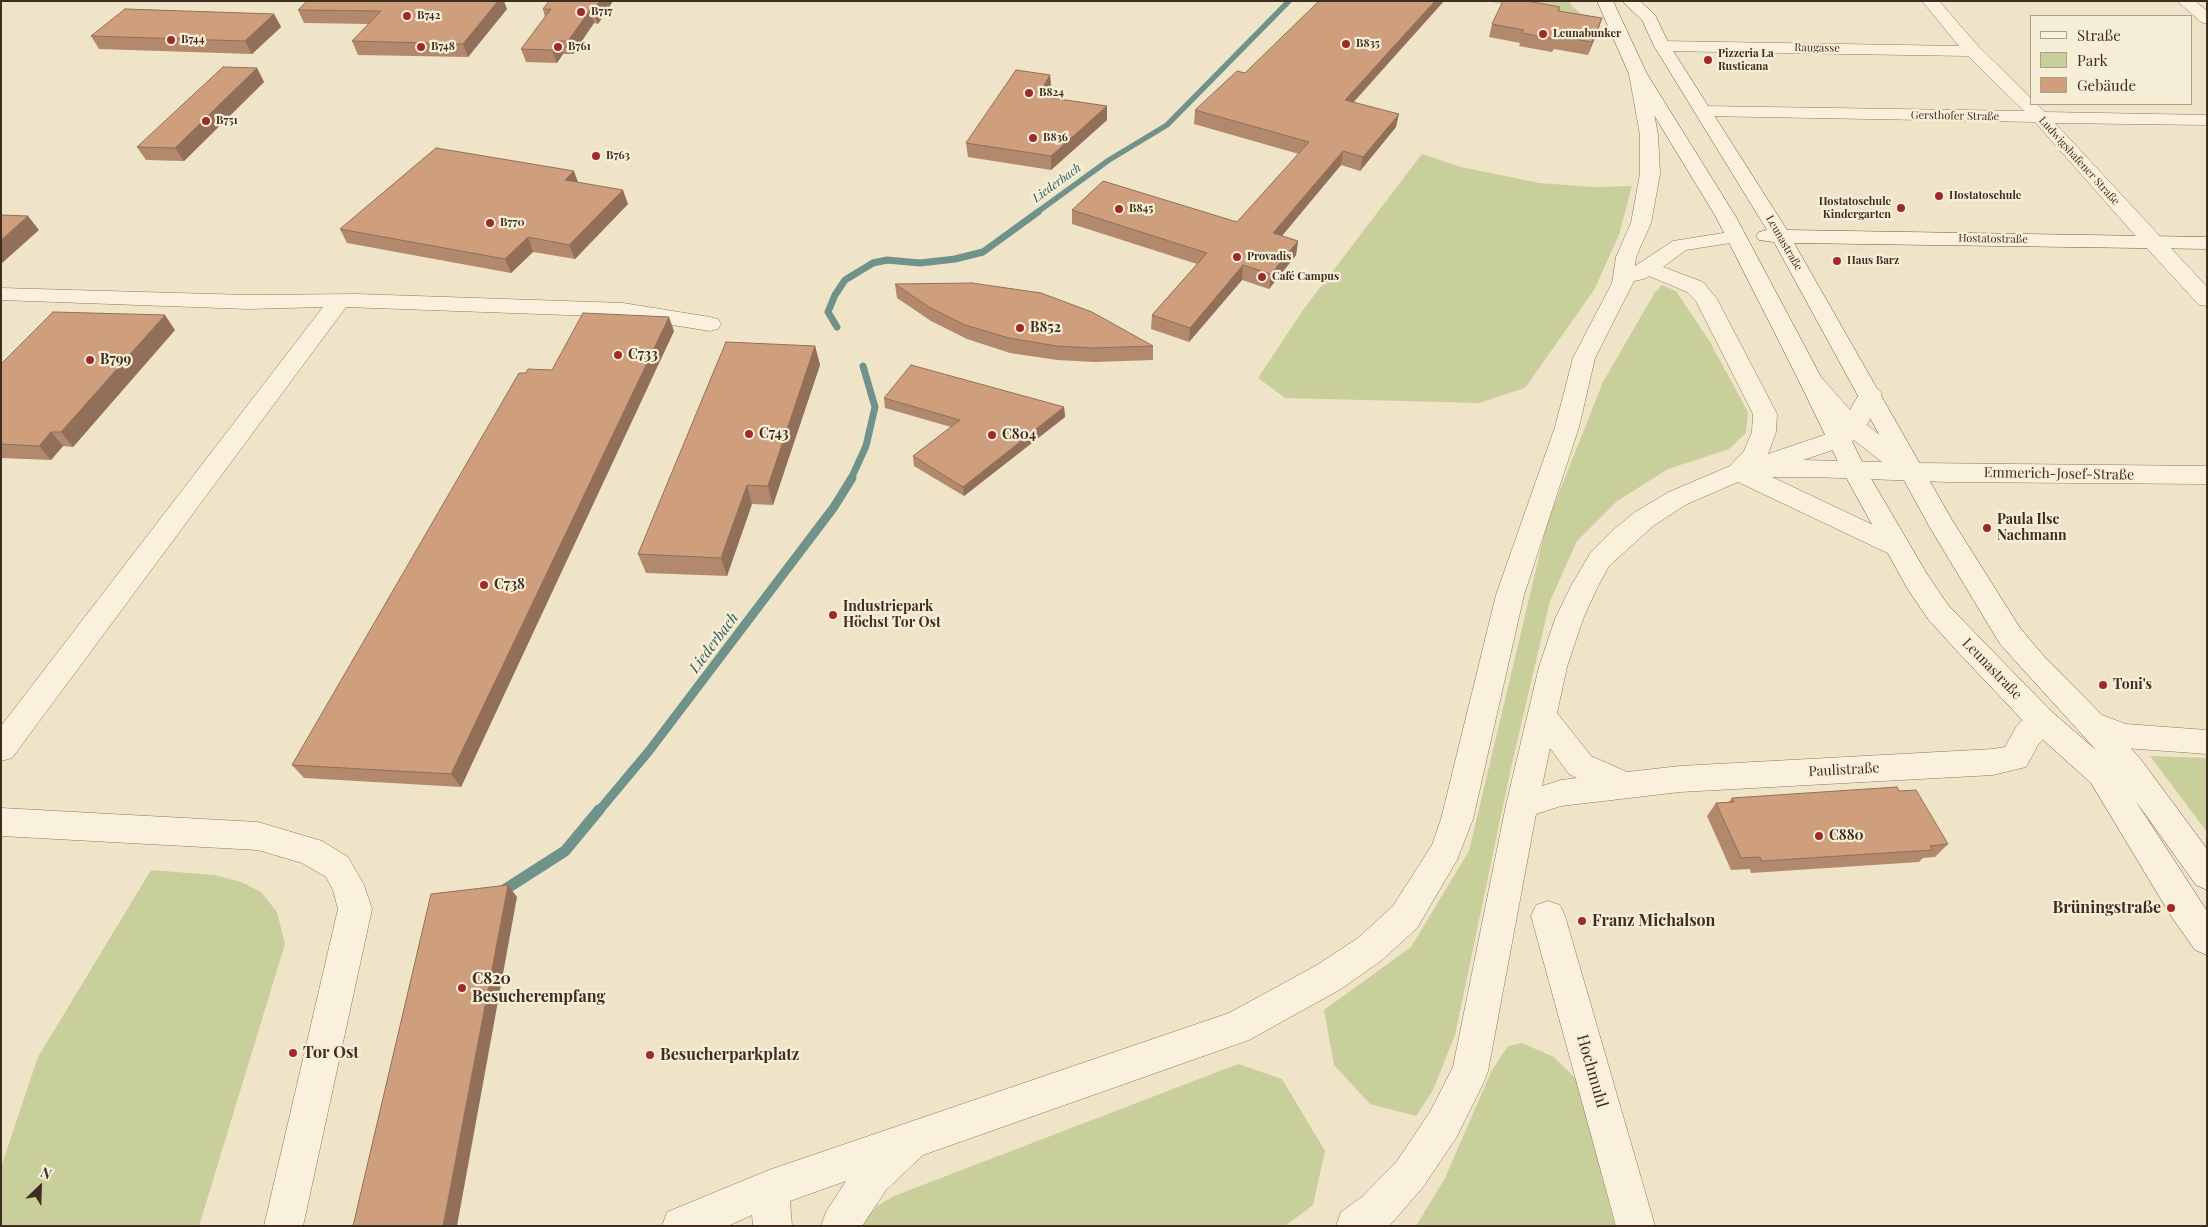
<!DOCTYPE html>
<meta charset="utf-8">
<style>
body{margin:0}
#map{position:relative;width:2208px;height:1227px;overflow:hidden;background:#f0e4c8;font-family:"Playfair Display",serif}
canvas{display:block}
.frame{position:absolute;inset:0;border:2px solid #3d2e20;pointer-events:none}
.legend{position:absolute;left:2030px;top:15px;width:162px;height:90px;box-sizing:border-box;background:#f7eed8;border:1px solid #ada18e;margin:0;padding:6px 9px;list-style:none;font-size:15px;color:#3d2e20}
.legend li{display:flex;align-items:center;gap:10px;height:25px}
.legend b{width:25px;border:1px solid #ada18e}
.north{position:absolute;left:15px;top:1162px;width:50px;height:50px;-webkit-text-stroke:4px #f7eed8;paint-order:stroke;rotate:24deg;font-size:14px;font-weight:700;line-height:20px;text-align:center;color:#3d2e20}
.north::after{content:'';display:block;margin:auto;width:18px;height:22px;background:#3d2e20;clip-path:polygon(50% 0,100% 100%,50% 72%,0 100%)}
</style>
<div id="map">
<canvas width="2208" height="1227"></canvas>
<div class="frame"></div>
<ul class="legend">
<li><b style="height:6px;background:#faf1dc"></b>Straße</li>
<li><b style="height:14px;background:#c9cf9b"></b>Park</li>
<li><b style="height:14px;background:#cf9f7d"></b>Gebäude</li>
</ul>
<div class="north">N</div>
</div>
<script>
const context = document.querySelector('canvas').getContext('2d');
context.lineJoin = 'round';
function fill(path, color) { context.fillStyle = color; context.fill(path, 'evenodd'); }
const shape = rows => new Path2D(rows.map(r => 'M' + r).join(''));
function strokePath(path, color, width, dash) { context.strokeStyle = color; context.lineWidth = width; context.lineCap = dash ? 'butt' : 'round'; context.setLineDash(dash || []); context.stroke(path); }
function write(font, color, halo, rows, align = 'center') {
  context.font = font + ' "Playfair Display",serif'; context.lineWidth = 4.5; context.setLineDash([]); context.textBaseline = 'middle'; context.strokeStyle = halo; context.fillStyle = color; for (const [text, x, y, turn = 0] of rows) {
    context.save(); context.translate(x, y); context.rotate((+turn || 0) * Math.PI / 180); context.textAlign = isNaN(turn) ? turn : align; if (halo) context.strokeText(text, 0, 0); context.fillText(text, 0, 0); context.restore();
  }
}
fill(shape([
 [1485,1,1569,1,1573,7,1588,20],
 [1422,154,1461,167,1539,183,1594,187,1632,186,1619,235,1594,290,1525,388,1479,403,1285,398,1258,378,1303,310],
 [1662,285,1676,291,1710,342,1748,412,1746,433,1729,449,1668,469,1616,502,1577,541,1550,601,1511,768,1455,1035,1433,1090,1416,1116,1370,1104,1334,1065,1324,1010,1411,947,1469,851,1547,523,1603,382,1655,292],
 [2150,756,2207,758,2207,832],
 [151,870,215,875,241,882,261,892,277,912,285,944,199,1226,1,1226,1,1167,38,1057],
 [1522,1043,1554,1057,1578,1081,1615,1226,1416,1226,1445,1178,1492,1070,1508,1046],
 [1238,1064,1282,1079,1325,1151,1313,1205,1285,1226,862,1226,866,1218,877,1206,894,1196]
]), '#c9cf9b');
strokePath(shape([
 [1036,213,1109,160,1167,125,1289,1]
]), '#6f938a', 5.5);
strokePath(shape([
 [837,327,828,312,835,295,845,280,873,263,887,260,920,263,955,259,983,252,1038,212],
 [851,479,866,446,875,407,863,366]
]), '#6f938a', 7);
strokePath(shape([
 [598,812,649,751,834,507,852,478]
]), '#6f938a', 9);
strokePath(shape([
 [501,892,565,851,599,810]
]), '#6f938a', 11);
const street = shape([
 [1922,1,1939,1,1979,47,2032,99,2032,104,2037,104,2045,112,2207,115,2207,125,2055,123,2207,287,2207,306,2199,305,2133,233,2035,122,1703,116,1697,115,1694,111,1697,107,1703,106,2024,111,1968,56,1662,51,1656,50,1654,46,1656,42,1662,41,1959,46,1922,1],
 [2177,1,2195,1,2207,11,2207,24,2201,22,2177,1],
 [1638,69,1644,70,1647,74,1658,135,1660,174,1651,223,1636,257,1635,266,1673,241,1736,231,1743,233,1746,237,1743,241,1686,250,1663,267,1703,282,1717,299,1777,414,1776,432,1768,454,1830,433,1839,426,1825,412,1801,382,1805,377,1813,375,1821,377,1850,410,1862,389,1870,386,1878,389,1882,394,1867,425,1916,463,2207,466,2207,484,1948,482,1813,477,1772,477,1907,541,1911,548,1907,555,1898,558,1738,482,1687,504,1653,526,1609,566,1597,588,1583,619,1567,667,1557,713,1591,756,1627,772,1680,766,1993,749,2005,747,2016,727,2031,711,2041,708,2051,711,2056,720,2051,729,2038,745,2026,767,1993,775,1680,792,1561,806,1536,814,1488,1071,1483,1084,1456,1138,1423,1187,1391,1224,1388,1226,1336,1226,1341,1212,1363,1196,1397,1161,1430,1112,1453,1067,1506,805,1539,667,1555,619,1571,586,1591,552,1612,531,1635,512,1669,492,1730,466,1744,451,1752,432,1753,414,1696,301,1687,292,1649,276,1644,279,1634,281,1595,358,1579,427,1524,595,1473,819,1457,860,1417,928,1382,960,1341,989,1249,1040,923,1155,886,1190,862,1226,821,1226,826,1212,846,1181,790,1201,792,1226,753,1226,752,1215,728,1226,662,1226,667,1212,769,1170,1229,1013,1317,965,1358,938,1393,906,1432,845,1441,819,1496,595,1555,427,1573,358,1612,283,1616,257,1631,223,1640,174,1640,135,1629,74,1632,70,1638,69],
 [1854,440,1882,462,1803,460,1848,445,1854,440],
 [1550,748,1569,774,1577,778,1561,780,1542,786,1550,748],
 [1,288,248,295,357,294,623,303,710,317,718,319,721,324,718,329,710,331,623,317,346,307,12,758,1,761,1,726,323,307,248,309,1,300,1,288],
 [2091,711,2126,724,2207,730,2207,754,2125,748,2114,745,2081,732,2076,723,2081,714,2091,711],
 [1,808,258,822,322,841,348,857,364,885,372,909,303,1226,264,1226,338,909,333,890,326,877,302,863,258,850,1,836,1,808],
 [1548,901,1560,905,1565,916,1655,1226,1616,1226,1531,916,1536,905,1548,901]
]);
const secondary = shape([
 [1597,1,1613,1,1647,74,1736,217,1821,377,1866,470,1927,574,1948,605,1975,633,2051,711,2096,750,2000,644,1929,526,1774,242,1759,240,1756,236,1759,232,1767,230,1654,46,1642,20,1622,1,1640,1,1655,15,1670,46,1787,230,2207,237,2207,249,1794,243,1952,520,2020,628,2043,655,2101,714,2142,761,2207,849,2207,890,2196,885,2135,800,2207,911,2207,955,2195,950,2171,916,2091,783,2031,729,1955,649,1928,619,1907,588,1842,470,1797,377,1716,217,1629,74,1597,1]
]);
strokePath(street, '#8d765c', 1);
strokePath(secondary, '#6f573f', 1);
fill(street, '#faf1dc');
fill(secondary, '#faf1dc');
fill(shape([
 [549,1,613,1,598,24,594,23,573,54,563,54,557,63,526,62,521,49,545,17,543,9],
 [1444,1,1354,102,1396,127,1360,171,1341,165,1281,236,1298,241,1296,255,1269,289,1242,280,1189,342,1151,329,1152,315,1197,264,1072,224,1072,210,1237,222,1299,154,1194,124,1195,110,1245,73],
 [1560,7,1559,11,1602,18,1588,55,1554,49,1552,52,1519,46,1520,43,1489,37,1492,24],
 [507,9,468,57,358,55,352,41,369,24,304,23,298,10],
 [274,14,281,27,252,54,99,49,91,36],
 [257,68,264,82,184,161,146,160,137,147],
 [1050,75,1051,88,1045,97,1107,106,1107,120,1051,170,968,157,966,143],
 [578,182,628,204,575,259,533,252,511,273,347,243,340,229],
 [895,284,1153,346,1153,360,1094,362,1057,360,1010,353,967,339,931,321,897,298],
 [175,330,73,447,63,446,51,460,1,458,1,364],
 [674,331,461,787,304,778,292,765,526,373,552,370],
 [815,346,820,365,773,505,752,504,727,576,646,573,638,554],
 [884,398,1064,407,1065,417,964,496,914,466,913,456,951,427,885,408],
 [1899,791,1948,844,1935,857,1923,858,1919,862,1751,873,1750,869,1731,870,1707,816,1716,803,1729,802,1732,798]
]), '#b2896c');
fill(shape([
 [498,1,504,1,507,9,468,57,463,44],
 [600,1,613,1,598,24,593,11],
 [1435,1,1444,1,1343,113,1345,100],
 [590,10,594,23,573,54,568,41],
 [274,14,281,27,252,54,245,41],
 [1602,18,1598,31,1588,55,1592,42],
 [559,41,563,54,557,63,552,50],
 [257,68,264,82,184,161,175,148],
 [1050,75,1051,88,1038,109,1038,96],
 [1107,106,1107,120,1051,170,1051,156],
 [1399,114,1396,127,1360,171,1363,157],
 [1343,151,1341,165,1272,248,1273,233],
 [574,171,579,185,565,180],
 [623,190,628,204,575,259,569,245],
 [28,216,39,230,1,264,1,240],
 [528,237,533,252,511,273,505,259],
 [1298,241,1296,255,1269,289,1271,274],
 [1243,265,1242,280,1189,342,1190,328],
 [165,315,175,330,73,447,61,432],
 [669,317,674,331,461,787,451,774],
 [815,346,820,365,773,505,768,486],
 [1064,407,1065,417,964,496,963,487],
 [51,432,63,446,51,460,39,446],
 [747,485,752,504,727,576,721,558],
 [508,885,517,897,457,1226,443,1226]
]), '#916f58');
const building = shape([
 [307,1,498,1,463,44,352,41,381,11,298,10,307,1],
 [549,1,600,1,593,11,590,10,568,41,559,41,552,50,521,49,551,9,543,9,549,1],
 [1319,1,1435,1,1345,100,1399,114,1363,157,1343,151,1273,233,1298,241,1271,274,1243,265,1190,328,1152,315,1207,253,1072,210,1103,181,1237,222,1309,142,1195,110,1237,71,1245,73,1319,1],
 [1503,1,1527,1,1560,7,1558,11,1602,18,1592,42,1557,36,1556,39,1522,33,1524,30,1492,24,1503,1],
 [125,9,274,14,245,41,91,36,125,9],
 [223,67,257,68,175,148,137,147,223,67],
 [1016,70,1050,75,1038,96,1107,106,1051,156,966,143,1016,70],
 [436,148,574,171,565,180,623,190,569,245,528,237,505,259,340,229,436,148],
 [1,215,28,216,1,240,1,215],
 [972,283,1041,293,1092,312,1153,346,1094,348,1057,346,1009,338,965,325,929,307,895,284,972,283],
 [53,312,165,315,61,432,51,432,39,446,1,444,1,364,53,312],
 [583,313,669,317,451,774,292,765,519,373,526,373,528,369,552,370,583,313],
 [726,342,815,346,768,486,747,485,721,558,638,554,726,342],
 [911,365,1064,407,963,487,913,456,960,420,884,398,911,365],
 [1897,787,1899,791,1916,790,1948,844,1930,846,1932,850,1762,861,1760,857,1741,858,1716,803,1734,802,1732,798,1897,787],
 [508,885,443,1226,353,1226,431,894,508,885]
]);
fill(building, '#cf9f7d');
strokePath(building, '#916f58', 1);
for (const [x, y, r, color] of [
 [581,12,5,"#9e2a2b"],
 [407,16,5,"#9e2a2b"],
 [1543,34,5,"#9e2a2b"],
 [171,40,5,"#9e2a2b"],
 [1346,44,5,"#9e2a2b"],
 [421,47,5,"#9e2a2b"],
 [558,47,5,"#9e2a2b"],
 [1708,60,5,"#9e2a2b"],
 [1029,93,5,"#9e2a2b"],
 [206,121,5,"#9e2a2b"],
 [1033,138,5,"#9e2a2b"],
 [596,156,5,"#9e2a2b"],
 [1939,196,5,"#9e2a2b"],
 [1901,208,5,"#9e2a2b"],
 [1119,209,5,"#9e2a2b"],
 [490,223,5,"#9e2a2b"],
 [1237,257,5,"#9e2a2b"],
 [1837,261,5,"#9e2a2b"],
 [1262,277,5,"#9e2a2b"],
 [1020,328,5,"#9e2a2b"],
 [618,355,5,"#9e2a2b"],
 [90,360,5,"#9e2a2b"],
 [749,434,5,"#9e2a2b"],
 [992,435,5,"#9e2a2b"],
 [1987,528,5,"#9e2a2b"],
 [484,585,5,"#9e2a2b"],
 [833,615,5,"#9e2a2b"],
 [2103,685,5,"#9e2a2b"],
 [1819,836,5,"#9e2a2b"],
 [2171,908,5,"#9e2a2b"],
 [1582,921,5,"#9e2a2b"],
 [462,988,5,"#9e2a2b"],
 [293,1053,5,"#9e2a2b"],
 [650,1055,5,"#9e2a2b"]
]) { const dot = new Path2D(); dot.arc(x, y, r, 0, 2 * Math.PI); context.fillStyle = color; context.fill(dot); strokePath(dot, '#f7eed8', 2); }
write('bold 11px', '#3d2e20', '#f7eed8', [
 ["B717",591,12],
 ["B742",417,16],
 ["Leunabunker",1553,34],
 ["B744",181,40],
 ["B835",1356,44],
 ["B748",431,47],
 ["B761",568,47],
 ["Pizzeria La",1718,54],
 ["Rusticana",1718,67],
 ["B824",1039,93],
 ["B751",216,121],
 ["B836",1043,138],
 ["B763",606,156],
 ["Hostatoschule",1949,196],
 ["Hostatoschule",1891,202,"right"],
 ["Kindergarten",1891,215,"right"],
 ["B845",1129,209],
 ["B770",500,223],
 ["Provadis",1247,257],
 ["Haus Barz",1847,261],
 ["Café Campus",1272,277]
], 'left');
write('11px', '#3d2e20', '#f7eed8', [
 ["Raugasse",1817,48,1],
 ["Gersthofer Straße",1955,116,1],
 ["Ludwigshafener Straße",2079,161,48],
 ["Hostatostraße",1993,239,1],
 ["Leunastraße",1784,243,60]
]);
write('italic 12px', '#2f5d5a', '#f7eed8', [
 ["Liederbach",1057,183,-36]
]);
write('bold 14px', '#3d2e20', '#f7eed8', [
 ["B852",1030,328],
 ["C733",628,355],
 ["B799",100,360],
 ["C743",759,434],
 ["C804",1002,435],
 ["Paula Ilse",1997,520],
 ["Nachmann",1997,536],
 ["C738",494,585],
 ["Industriepark",843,607],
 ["Höchst Tor Ost",843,623],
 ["Toni's",2113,685],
 ["C880",1829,836]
], 'left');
write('14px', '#3d2e20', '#f7eed8', [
 ["Emmerich-Josef-Straße",2059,474,1],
 ["Leunastraße",1992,669,46],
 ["Paulistraße",1844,770,-3]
]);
write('italic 15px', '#2f5d5a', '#f7eed8', [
 ["Liederbach",714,643,-53]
]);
write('bold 16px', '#3d2e20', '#f7eed8', [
 ["Brüningstraße",2161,908,"right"],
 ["Franz Michalson",1592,921],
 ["C820",472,979],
 ["Besucherempfang",472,997],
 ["Tor Ost",303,1053],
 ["Besucherparkplatz",660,1055]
], 'left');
write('16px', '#3d2e20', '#f7eed8', [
 ["Hochmuhl",1592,1071,74]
]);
</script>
